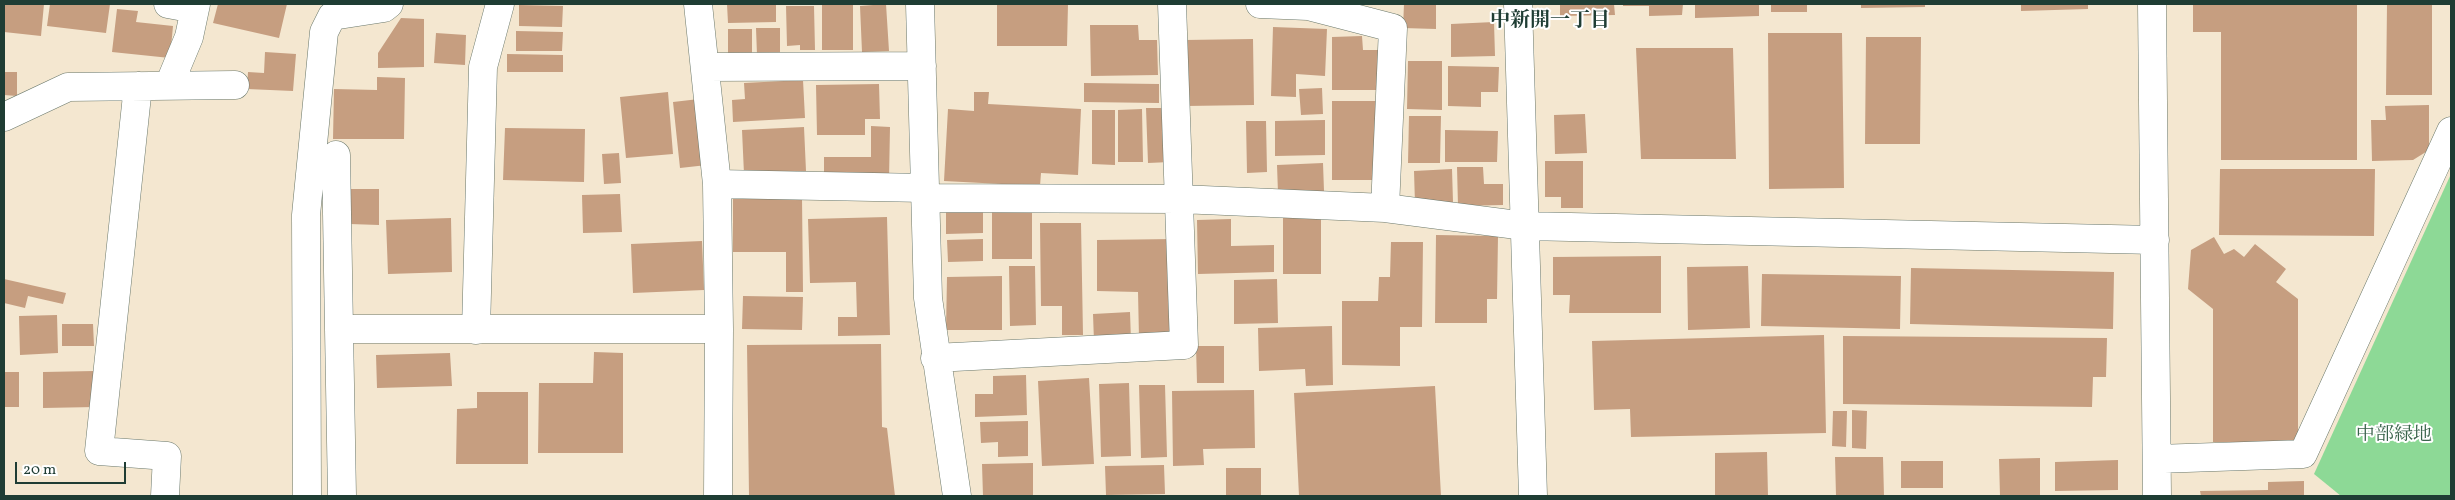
<!DOCTYPE html>
<meta charset="utf-8">
<style>
body{margin:0}
#map{position:relative;width:2455px;height:500px;overflow:hidden;background:#f4e7d0;font-family:Vollkorn,serif}
canvas{display:block}
.frame{position:absolute;inset:0;border:5px solid #1f3d34;pointer-events:none}
.scale{position:absolute;left:15px;top:462px;width:111px;height:22px;box-sizing:border-box;border:2px solid #1f3d34;border-top:0;padding-left:6px;font-size:15px;line-height:18px;white-space:nowrap;color:#1f3d34;-webkit-text-stroke:4px #fff;paint-order:stroke}
</style>
<div id="map">
<canvas width="2455" height="500"></canvas>
<div class="frame"></div>
<div class="scale">20 m</div>
</div>
<script>
const context = document.querySelector('canvas').getContext('2d');
context.lineJoin = 'round';
function fill(path, color) { context.fillStyle = color; context.fill(path, 'evenodd'); }
const shape = rows => new Path2D(rows.map(r => 'M' + r).join(''));
function strokePath(path, color, width, dash) { context.strokeStyle = color; context.lineWidth = width; context.lineCap = dash ? 'butt' : 'round'; context.setLineDash(dash || []); context.stroke(path); }
function write(font, color, halo, rows, align = 'center') {
  context.font = font + ' Vollkorn,"Noto Serif JP",serif'; context.lineWidth = 4; context.setLineDash([]); context.textBaseline = 'middle'; context.strokeStyle = halo; context.fillStyle = color; for (const [text, x, y, turn = 0] of rows) {
    context.save(); context.translate(x, y); context.rotate((+turn || 0) * Math.PI / 180); context.textAlign = isNaN(turn) ? turn : align; if (halo) context.strokeText(text, 0, 0); context.fillText(text, 0, 0); context.restore();
  }
}
fill(shape([
 [2451,174,2451,496,2341,496,2314,474]
]), '#8dd996');
fill(shape([
 [4,4,44,4,41,36,4,32],
 [50,4,110,4,106,33,47,26],
 [218,4,287,4,279,38,213,23],
 [727,4,776,4,776,22,728,23],
 [886,4,889,51,862,52,860,6],
 [997,4,1068,4,1067,46,997,46],
 [1404,4,1436,4,1436,29,1403,28],
 [1560,4,1614,4,1615,15,1560,16],
 [1623,4,1683,4,1682,15,1649,16,1649,6,1623,6],
 [1695,4,1759,4,1759,16,1695,18],
 [1771,4,1807,4,1807,12,1771,12],
 [1861,4,1925,4,1925,7,1861,8],
 [2021,4,2088,4,2088,9,2021,11],
 [2193,4,2357,4,2357,160,2221,160,2221,32,2193,32],
 [2387,4,2432,4,2432,95,2386,95],
 [519,5,563,6,562,27,519,26],
 [822,5,853,5,853,50,822,50],
 [786,6,814,6,815,50,800,50,800,45,787,46],
 [117,9,138,11,136,22,173,26,170,58,112,52],
 [401,18,424,19,424,67,378,68,378,53],
 [1494,22,1495,56,1451,57,1451,24],
 [1090,25,1138,25,1139,40,1157,40,1158,75,1091,76],
 [1273,27,1327,29,1325,76,1296,74,1296,97,1271,96],
 [756,28,780,28,780,55,757,55],
 [728,29,752,29,752,54,728,55],
 [516,31,563,32,562,51,516,51],
 [436,33,466,35,465,65,434,63],
 [1768,33,1842,33,1844,188,1769,189],
 [1362,36,1363,50,1380,50,1380,90,1332,90,1332,37],
 [1866,37,1921,37,1920,144,1865,144],
 [1253,39,1254,105,1186,106,1185,40],
 [1636,48,1733,48,1736,159,1641,159],
 [265,52,296,54,293,91,247,89,248,72,264,73],
 [507,54,563,55,563,72,507,72],
 [1408,61,1442,61,1442,110,1407,109],
 [1448,66,1499,67,1498,92,1481,92,1481,107,1448,106],
 [4,72,17,72,17,96,4,95],
 [377,77,405,78,404,139,333,139,334,89,377,90],
 [803,80,805,118,733,122,732,100,745,99,744,83],
 [1084,83,1159,84,1159,103,1084,102],
 [879,84,880,119,865,119,865,135,817,135,816,85],
 [1322,88,1323,114,1301,115,1299,89],
 [668,92,673,154,626,158,620,97],
 [974,92,989,92,988,104,1081,109,1078,175,1041,173,1040,186,944,181,948,109,974,111],
 [699,99,707,165,680,168,673,102],
 [1332,101,1377,101,1377,180,1332,180],
 [2429,105,2429,150,2413,160,2372,161,2371,120,2386,120,2385,106],
 [1146,108,1168,108,1170,162,1148,163],
 [1142,109,1143,162,1118,162,1118,110],
 [1092,110,1115,110,1115,165,1092,164],
 [1585,114,1587,153,1555,154,1554,115],
 [1409,116,1441,116,1440,163,1408,163],
 [1325,120,1325,155,1275,156,1275,121],
 [1246,121,1266,121,1267,172,1247,173],
 [871,126,890,127,889,180,824,180,824,157,871,157],
 [804,127,806,171,744,174,742,130],
 [505,128,585,129,584,182,503,180],
 [1445,130,1498,131,1497,162,1445,162],
 [619,153,621,183,604,184,602,154],
 [1545,161,1583,161,1583,208,1561,208,1561,197,1545,197],
 [1323,163,1324,191,1278,193,1277,165],
 [1457,167,1483,167,1484,184,1503,184,1503,205,1458,206],
 [1452,169,1453,202,1415,204,1414,171],
 [2220,169,2375,169,2374,236,2219,235],
 [351,189,379,189,379,225,350,224],
 [620,194,622,232,583,233,582,195],
 [733,197,802,197,803,292,786,292,786,252,733,252],
 [1032,210,1032,259,992,259,992,211],
 [946,211,983,211,983,233,946,234],
 [887,217,890,335,838,336,838,317,857,317,856,282,810,283,808,219],
 [1283,217,1321,217,1321,274,1283,274],
 [451,218,452,272,388,274,386,220],
 [1231,219,1231,246,1274,245,1274,272,1198,274,1197,220],
 [1040,223,1081,223,1083,335,1062,335,1062,306,1041,306],
 [1436,235,1498,236,1497,299,1487,299,1487,323,1435,323],
 [2214,237,2224,254,2234,249,2244,257,2255,244,2286,269,2276,282,2298,299,2298,443,2213,442,2213,309,2188,289,2191,250],
 [983,239,983,261,948,262,947,240],
 [1174,239,1174,338,1139,338,1138,292,1097,291,1097,240],
 [702,241,704,290,633,293,631,244],
 [1391,242,1423,242,1422,327,1400,327,1400,366,1342,365,1342,301,1378,301,1379,277,1390,277],
 [1661,256,1661,313,1569,313,1570,295,1553,295,1553,257],
 [1009,266,1035,266,1036,325,1010,326],
 [1748,266,1750,328,1688,330,1687,267],
 [1911,268,2114,272,2113,329,1910,324],
 [1762,274,1901,276,1900,329,1761,326],
 [1002,276,1002,330,946,330,947,277],
 [4,279,66,293,63,304,28,296,25,308,4,303],
 [1277,279,1278,323,1234,324,1234,280],
 [743,296,803,297,802,330,742,329],
 [1130,312,1131,341,1094,342,1093,314],
 [57,315,58,353,20,355,19,316],
 [62,324,93,324,94,346,62,346],
 [1332,326,1333,385,1306,386,1305,369,1259,371,1258,328],
 [1824,335,1826,433,1631,437,1630,409,1594,410,1592,341],
 [1843,336,2107,338,2106,377,2093,377,2092,407,1843,404],
 [881,344,882,427,887,428,895,496,749,496,747,345],
 [1196,346,1224,346,1224,383,1197,383],
 [594,352,623,353,623,453,538,453,539,383,593,383],
 [450,353,452,386,377,388,376,355],
 [94,371,95,407,43,408,43,372],
 [4,372,19,372,19,407,4,407],
 [1026,375,1027,415,975,417,975,394,993,394,993,376],
 [1089,378,1094,464,1042,466,1038,381],
 [1129,383,1131,456,1101,457,1099,384],
 [1139,385,1165,385,1167,457,1141,458],
 [1435,386,1441,496,1299,496,1294,393],
 [1254,390,1255,448,1203,449,1204,465,1173,466,1172,391],
 [477,392,528,392,528,464,456,464,457,409,477,408],
 [1852,410,1867,411,1866,449,1852,448],
 [1833,411,1847,411,1846,447,1832,446],
 [1028,421,1028,456,998,457,998,442,981,443,980,422],
 [1767,452,1768,496,1715,496,1715,453],
 [1835,457,1883,457,1884,496,1836,496],
 [2040,458,2040,496,2000,496,1999,459],
 [2118,460,2118,490,2055,491,2055,462],
 [1901,461,1943,461,1943,488,1901,488],
 [1033,463,1033,496,983,496,982,464],
 [1164,465,1165,494,1106,495,1105,466],
 [1226,468,1261,468,1261,496,1226,496],
 [2304,481,2304,496,2201,496,2200,491,2268,490,2268,482]
]), '#c69e80');
const minor = shape([
 [168,4,195,9],
 [698,4,717,184,719,329],
 [920,4,928,298,957,496],
 [1260,4,1308,6,1393,28,1385,208],
 [1518,4,1533,496],
 [2152,4,2157,496],
 [706,67,922,66],
 [169,85,189,37,196,4],
 [138,86,99,451,167,456,165,496],
 [4,117,68,87,235,85],
 [336,155,339,329],
 [717,184,925,188],
 [925,198,1180,199,1385,208,1525,226,2155,240],
 [476,330,483,67,500,4],
 [935,358,1184,345,1172,4],
 [2157,459,2303,454,2451,131],
 [307,496,306,215,324,32,332,16,384,8,389,4],
 [342,496,339,329,719,329,718,496]
]);
strokePath(minor, '#6a786b', 29);
strokePath(minor, '#fff', 28);
write('19px', '#3a644c', '#fff', [
 ["中部緑地",2394,437]
]);
write('bold 20px', '#1f3d34', '#fff', [
 ["中新開一丁目",1550,22]
]);
</script>
